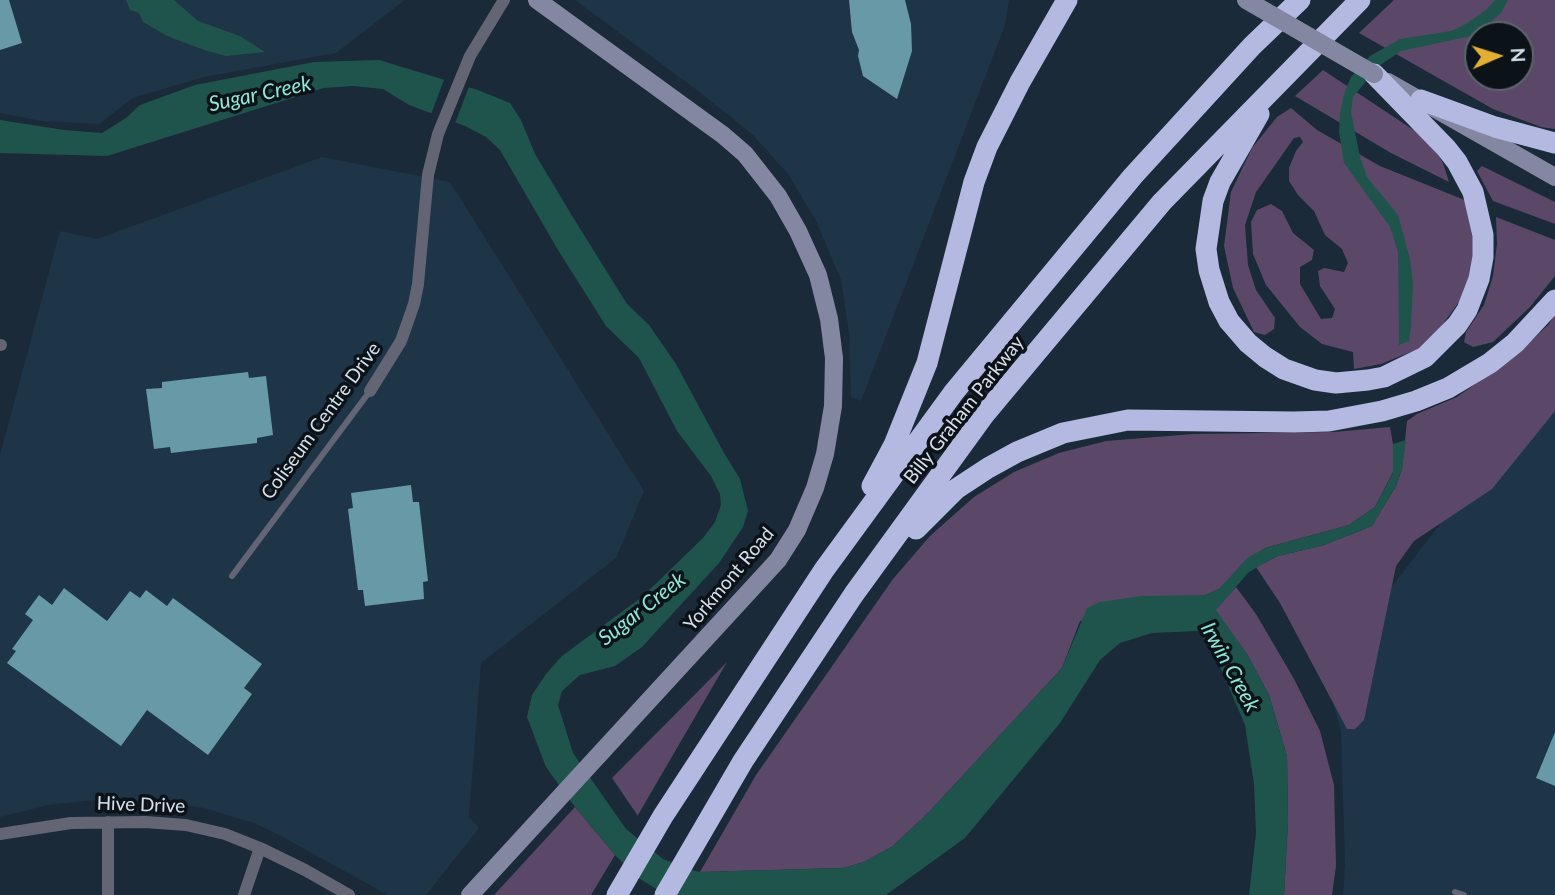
<!DOCTYPE html>
<style>
body{margin:0}
#map{position:relative;width:1555px;height:895px;overflow:hidden;background:#1a2a39;font-family:Lato,sans-serif}
canvas{display:block}
.north{position:absolute;left:1464px;top:21px;width:70px;height:70px;box-sizing:border-box;background:#0b1218;border:2px solid #5c646c;border-radius:50%;rotate:87deg;font-size:19px;font-weight:700;line-height:28px;text-align:center;color:#d6e0ea}
.north::after{content:'';display:block;margin:auto;width:24px;height:32px;background:#e1af34;clip-path:polygon(50% 0,100% 100%,50% 72%,0 100%)}
</style>
<div id="map">
<canvas width="1555" height="895"></canvas>
<div class="north">N</div>
</div>
<script>
const context = document.querySelector('canvas').getContext('2d');
context.lineJoin = 'round';
function fill(path, color) { context.fillStyle = color; context.fill(path, 'evenodd'); }
const shape = rows => new Path2D(rows.map(r => 'M' + r).join(''));
function strokePath(path, color, width, dash) { context.strokeStyle = color; context.lineWidth = width; context.lineCap = dash ? 'butt' : 'round'; context.setLineDash(dash || []); context.stroke(path); }
function write(font, color, halo, rows, align = 'center') {
  context.font = font + ' Lato,sans-serif'; context.lineWidth = 7; context.setLineDash([]); context.textBaseline = 'middle'; context.strokeStyle = halo; context.fillStyle = color; for (const [text, x, y, turn = 0] of rows) {
    context.save(); context.translate(x, y); context.rotate((+turn || 0) * Math.PI / 180); context.textAlign = isNaN(turn) ? turn : align; if (halo) context.strokeText(text, 0, 0); context.fillText(text, 0, 0); context.restore();
  }
}
fill(shape([
 [0,0,405,0,336,53,204,77,133,98,99,124,41,121,0,113],
 [575,0,1009,0,1005,25,861,401,851,397,849,332,841,280,816,221,788,174,753,135,702,94],
 [322,157,450,182,644,491,616,558,481,663,469,817,479,828,426,895,388,895,277,834,254,823,204,808,158,801,95,800,48,805,0,817,0,455,60,231,97,239],
 [1555,375,1555,895,1343,895,1345,865,1341,731,1326,677,1327,603,1393,585]
]), '#1e3447');
fill(shape([
 [1394,0,1555,0,1555,129,1541,127,1493,109,1359,33],
 [1478,35,1520,35,1520,77,1478,77],
 [1323,70,1415,131,1434,148,1443,163,1449,182,1391,153,1295,96],
 [1291,108,1317,130,1380,166,1467,201,1474,232,1474,264,1464,295,1440,328,1418,349,1381,364,1354,369,1353,352,1322,344,1300,327,1266,285,1253,254,1251,222,1257,210,1271,204,1282,211,1293,233,1314,250,1312,260,1300,267,1300,284,1321,319,1332,318,1335,309,1320,286,1318,271,1324,268,1344,272,1348,263,1342,249,1325,235,1314,211,1298,195,1289,181,1289,168,1296,151,1303,142,1300,137,1294,138,1256,192,1245,225,1248,265,1256,290,1275,318,1274,329,1265,335,1254,332,1233,288,1224,246,1231,192,1252,148,1277,117],
 [1482,166,1555,202,1555,224,1493,201,1477,171],
 [1496,217,1555,240,1555,276,1530,307,1493,342,1473,347,1464,342,1466,332,1484,305,1493,276,1497,244],
 [1555,314,1555,411,1492,489,1414,541,1396,566,1364,720,1355,729,1347,729,1280,603,1256,567,1278,556,1324,545,1372,526,1396,486,1402,469,1407,421,1417,414,1457,397,1515,356,1549,324],
 [1390,427,1393,444,1393,472,1375,507,1349,525,1265,548,1219,589,1205,595,1080,621,1062,668,930,811,893,846,864,862,843,868,700,872,756,775,893,579,930,536,974,497,1014,472,1059,453,1106,441,1193,434,1334,432],
 [1236,587,1256,614,1294,679,1320,731,1334,785,1336,866,1332,895,1284,895,1288,821,1287,756,1269,695,1247,654,1215,610],
 [727,662,638,815,638,816,612,778],
 [575,807,615,855,591,895,494,895]
]), '#5b4868');
fill(shape([
 [126,0,174,0,198,21,240,36,265,52,226,56,204,50,167,36,143,22,139,13,130,10],
 [1495,0,1508,0,1501,13,1486,26,1471,36,1401,51,1379,66,1353,97,1351,112,1360,157,1367,177,1398,215,1410,259,1413,284,1411,326,1409,341,1399,345,1398,252,1390,227,1344,163,1339,132,1340,112,1345,91,1351,77,1370,56,1386,47,1400,39,1451,31,1466,24,1486,10],
 [379,60,478,90,510,103,521,120,535,154,574,219,627,304,649,325,676,364,724,453,740,479,748,511,743,527,719,563,642,647,615,666,580,675,562,691,558,705,573,753,626,829,663,859,691,870,700,872,843,868,864,862,893,846,930,811,1062,668,1087,608,1100,602,1141,596,1205,595,1219,589,1247,558,1265,548,1349,525,1375,507,1393,473,1393,444,1406,440,1402,469,1396,486,1372,526,1324,545,1278,556,1262,564,1248,573,1216,610,1247,654,1269,695,1287,756,1288,821,1284,895,1249,895,1256,833,1254,784,1245,725,1215,655,1198,631,1152,633,1120,643,1100,660,1060,723,965,838,886,895,666,895,637,877,615,855,575,807,546,767,527,717,532,695,546,674,562,656,642,597,703,538,715,522,721,505,720,494,711,476,677,431,639,358,606,326,558,250,500,150,486,137,465,126,409,105,383,89,353,86,324,88,107,156,0,153,0,120,64,130,102,133,126,118,140,105,195,85,314,62]
]), '#1f544c');
fill(shape([
 [445,77,470,84,454,126,430,117]
]), '#1a2a39');
fill(shape([
 [0,0,9,0,22,43,0,50],
 [849,0,905,0,911,24,912,51,897,99,863,76,858,56,859,50,852,32],
 [248,372,249,378,266,376,273,435,257,438,257,443,171,453,170,447,154,449,146,389,162,388,162,382],
 [411,485,413,502,419,502,428,581,423,582,424,599,365,606,363,590,358,590,348,509,353,508,351,493],
 [64,588,107,621,130,591,140,598,146,590,167,606,173,598,262,664,244,688,252,694,208,755,147,710,121,746,7,663,16,651,12,649,33,620,25,614,39,595,52,605],
 [1555,732,1555,786,1536,778]
]), '#679aa6');
strokePath(shape([
 [232,576,370,391],
 [1455,892,1464,895]
]), '#636575', 6);
strokePath(shape([
 [0,345,1,345],
 [370,391,401,341,414,304,418,284,428,175,438,134,470,56,504,0],
 [0,834,71,823,145,822,186,825,225,834,260,848,305,870,349,895],
 [108,895,108,822],
 [244,895,260,848]
]), '#636575', 12);
strokePath(shape([
 [1388,82,1555,177],
 [470,895,778,560,797,530,815,488,825,454,833,406,834,358,829,319,818,275,798,231,778,196,745,154,723,135,537,0]
]), '#8487a1', 18);
strokePath(shape([
 [1421,100,1495,127,1555,143],
 [1259,114,1220,182,1213,201,1206,249,1209,270,1219,302,1229,321,1248,343,1265,357,1284,369,1315,380,1336,383,1368,380,1384,377,1425,357,1457,325,1467,310,1479,279,1483,257,1483,235,1473,192,1457,162,1446,148,1374,74],
 [872,486,894,445,927,363,974,182,987,147,1020,82,1067,0],
 [916,529,956,489,988,468,1017,452,1063,433,1128,420,1294,422,1329,421,1382,411,1416,401,1448,388,1490,363,1515,343,1555,300],
 [617,895,663,816,824,570,954,392,1133,176,1252,46,1300,0],
 [665,895,743,761,854,594,984,415,1162,202,1360,0]
]), '#b4b9e2', 21);
strokePath(shape([
 [1246,0,1374,74]
]), '#8487a1', 18);
write('19px', '#d6e0ea', '#0b1218', [
 ["Billy Graham Parkway",964,410,-52],
 ["Coliseum Centre Drive",321,421,-54],
 ["Yorkmont Road",729,579,-50],
 ["Hive Drive",141,805,2]
]);
write('italic 21px', '#90e7d8', '#0b1218', [
 ["Sugar Creek",260,94,-12],
 ["Sugar Creek",642,609,-38],
 ["Irwin Creek",1230,667,61]
]);
</script>
